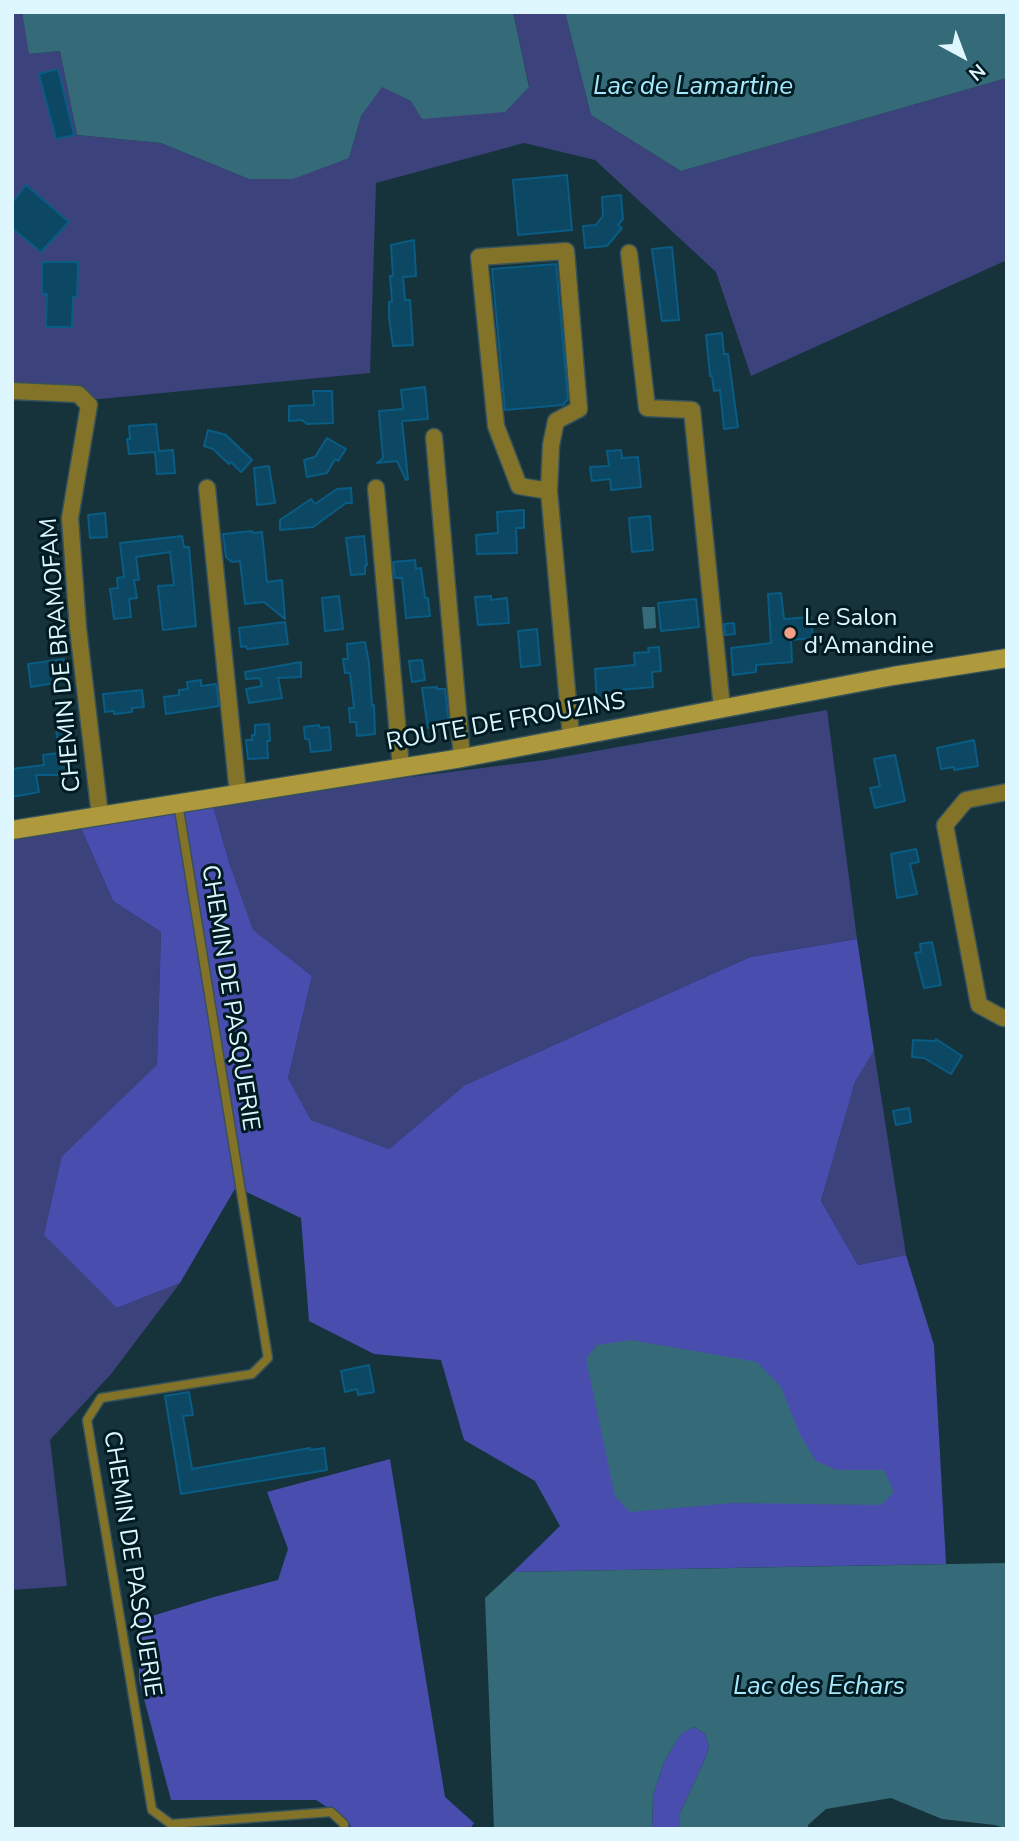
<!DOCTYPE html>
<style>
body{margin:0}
#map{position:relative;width:1019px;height:1841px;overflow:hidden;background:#16333b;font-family:"Nunito Sans",sans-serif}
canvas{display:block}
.frame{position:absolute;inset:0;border:14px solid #def7ff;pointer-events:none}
.north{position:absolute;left:928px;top:21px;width:70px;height:70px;-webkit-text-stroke:5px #001b22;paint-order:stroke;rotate:139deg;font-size:19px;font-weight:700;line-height:28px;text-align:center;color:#def7ff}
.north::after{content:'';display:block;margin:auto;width:24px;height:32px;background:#def7ff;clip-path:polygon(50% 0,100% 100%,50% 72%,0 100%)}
</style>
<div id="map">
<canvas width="1019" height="1841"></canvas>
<div class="frame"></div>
<div class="north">N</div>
</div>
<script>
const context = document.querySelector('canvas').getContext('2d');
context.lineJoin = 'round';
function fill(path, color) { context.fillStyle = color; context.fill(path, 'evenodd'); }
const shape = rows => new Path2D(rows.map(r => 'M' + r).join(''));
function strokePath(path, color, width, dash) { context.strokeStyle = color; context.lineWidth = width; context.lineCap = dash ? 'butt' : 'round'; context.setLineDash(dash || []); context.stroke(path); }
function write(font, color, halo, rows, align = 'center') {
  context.font = font + ' "Nunito Sans",sans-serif'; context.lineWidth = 6; context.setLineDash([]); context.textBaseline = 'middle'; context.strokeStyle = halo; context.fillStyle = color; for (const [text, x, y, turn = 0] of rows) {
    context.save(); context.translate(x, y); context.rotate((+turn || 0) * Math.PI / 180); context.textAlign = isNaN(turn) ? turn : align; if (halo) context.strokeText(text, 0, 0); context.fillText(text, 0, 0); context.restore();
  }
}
fill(shape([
 [12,12,22,12,30,54,60,51,77,135,161,143,249,179,349,158,361,116,382,86,411,101,529,86,513,12,565,12,591,115,681,171,1007,78,1007,260,751,376,716,272,595,160,524,143,376,183,370,373,100,399,12,390],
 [827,710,857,939,750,957,465,1085,389,1149,311,1120,288,1078,312,976,253,931,229,862,212,802,545,760],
 [80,826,113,901,161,932,157,1066,62,1156,117,1308,180,1283,111,1374,50,1440,67,1586,12,1590,12,839],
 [874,1051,906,1255,858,1265,821,1201,855,1082]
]), '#3c427b');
fill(shape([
 [212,802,229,862,253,930,312,976,288,1078,311,1120,389,1149,465,1085,750,957,857,939,874,1051,855,1082,821,1201,858,1265,906,1255,934,1345,946,1564,513,1572,560,1526,535,1481,464,1440,441,1360,374,1354,309,1321,301,1218,236,1187,180,1283,117,1308,44,1235,62,1156,157,1065,161,932,113,901,80,826],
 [390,1459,445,1797,474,1823,470,1829,352,1829,347,1820,316,1800,171,1800,139,1680,139,1620,214,1597,278,1580,288,1549,267,1492],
 [694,1727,705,1734,709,1746,705,1759,680,1813,680,1829,652,1829,653,1795,664,1762,681,1733]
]), '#494dae');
fill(shape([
 [22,12,513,12,529,87,505,112,422,119,411,101,382,87,361,116,349,158,293,179,249,179,161,143,77,135,60,51,29,54],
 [565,12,1007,12,1007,78,681,171,591,115],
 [642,607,655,607,656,628,644,629],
 [631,1340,757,1362,781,1387,800,1435,816,1461,837,1470,884,1470,894,1492,881,1505,733,1503,630,1512,615,1496,586,1359,597,1345],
 [1007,1563,1007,1829,995,1825,942,1819,891,1798,826,1809,808,1825,808,1829,680,1829,680,1813,705,1759,709,1746,705,1734,694,1727,681,1734,664,1762,653,1795,652,1829,494,1829,485,1598,513,1572]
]), '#356b78');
const building = shape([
 [58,69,74,135,56,139,39,74,58,69],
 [567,175,572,230,518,235,513,180,567,175],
 [26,185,69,222,41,252,12,228,12,203,26,185],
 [621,195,623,219,618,225,622,228,607,246,585,248,583,226,596,225,603,216,602,197,621,195],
 [414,240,416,276,403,277,405,300,410,300,413,345,393,346,389,317,389,302,392,301,390,276,393,276,391,245,414,240],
 [672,247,679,320,662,321,652,249,672,247],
 [42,262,78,262,77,297,73,297,72,327,46,327,47,294,42,294,42,262],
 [556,264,568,399,563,405,505,410,492,269,556,264],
 [722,333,724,354,728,354,738,427,724,429,720,390,714,391,712,376,710,376,706,335,722,333],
 [425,387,428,419,402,421,408,479,406,480,397,461,377,463,383,458,379,411,403,409,401,390,425,387],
 [313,391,332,391,333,423,307,424,302,420,289,421,289,406,314,405,313,391],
 [156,424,159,451,173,450,175,473,157,474,155,452,129,454,127,439,130,439,129,426,156,424],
 [208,430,226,435,252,460,241,472,231,462,229,464,213,449,204,446,208,430],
 [327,438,346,449,338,461,335,459,327,473,307,477,304,460,315,457,327,438],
 [621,450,622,458,638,457,641,487,611,490,610,479,592,481,590,467,609,466,607,451,621,450],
 [269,466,275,503,257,505,254,468,269,466],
 [351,488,352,503,346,503,313,527,280,530,280,520,311,499,315,504,337,489,351,488],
 [524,510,524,528,516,528,517,553,477,554,476,535,498,533,497,512,524,510],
 [105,513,107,537,90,538,88,515,105,513],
 [650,516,653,550,632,552,629,518,650,516],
 [252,531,253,533,262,532,267,582,282,580,285,619,264,602,245,604,240,561,232,562,226,557,223,534,252,531],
 [182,536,184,547,189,547,196,626,163,630,158,586,174,585,170,552,136,557,139,580,134,580,137,598,129,599,131,617,114,619,110,589,118,588,117,578,124,577,120,543,182,536],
 [364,536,367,565,365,566,365,574,351,575,346,538,364,536],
 [415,560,416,569,421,568,425,598,428,598,430,616,406,618,402,578,395,578,393,562,415,560],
 [781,593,784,619,811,617,813,638,791,640,792,662,756,665,756,672,733,675,731,648,771,643,768,594,781,593],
 [339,596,343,629,325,631,322,598,339,596],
 [491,596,491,600,507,598,509,623,478,625,475,597,491,596],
 [696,599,699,627,661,631,658,603,696,599],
 [285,622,288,644,247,649,246,646,241,647,239,628,285,622],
 [734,623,735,634,725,635,724,624,734,623],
 [537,629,540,665,521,667,518,631,537,629],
 [365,642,369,663,372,706,374,705,375,734,357,736,356,722,350,722,349,708,354,708,350,673,345,673,343,659,348,659,347,644,365,642],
 [659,647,661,671,652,672,653,687,620,690,621,703,597,706,595,669,635,665,634,653,649,652,648,648,659,647],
 [64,659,67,679,59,680,60,682,31,687,28,664,64,659],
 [422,660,425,680,412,682,409,661,422,660],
 [301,662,301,677,278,678,282,698,249,703,246,689,262,686,260,678,246,679,245,672,301,662],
 [201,680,201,686,216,684,219,706,166,714,164,697,179,695,179,690,188,689,187,682,201,680],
 [437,687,437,689,445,689,449,726,428,728,422,688,437,687],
 [142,690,144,707,132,708,132,712,114,714,114,711,105,712,103,694,142,690],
 [269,724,270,741,267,741,268,758,248,759,246,740,252,740,252,735,255,735,255,725,269,724],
 [319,725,320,728,329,727,331,750,311,752,309,739,305,739,304,727,319,725],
 [72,726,72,775,36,775,39,792,12,797,12,769,44,765,43,755,59,753,56,728,72,726],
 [974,740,978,766,954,770,954,767,941,769,937,748,974,740],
 [895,755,905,801,875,808,870,788,880,786,874,759,895,755],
 [916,849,919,862,910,864,917,894,897,898,891,854,916,849],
 [932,942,941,985,924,988,915,953,921,952,920,944,932,942],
 [936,1039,962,1056,951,1074,924,1058,912,1057,913,1040,935,1041,936,1039],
 [909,1108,911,1122,896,1125,893,1111,909,1108],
 [369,1365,374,1392,358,1395,357,1389,345,1392,341,1371,369,1365],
 [189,1392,193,1415,183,1416,192,1469,310,1448,310,1450,324,1448,327,1470,181,1494,165,1396,189,1392]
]);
fill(building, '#0c4764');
strokePath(building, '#095c83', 2);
const lane = shape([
 [178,803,268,1358,252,1374,101,1398,87,1420,152,1810,171,1824,331,1812,344,1824,344,1829]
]);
const street = shape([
 [629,253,647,408,692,410,722,708],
 [12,391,78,394,89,405,70,518,78,628,100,816],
 [434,437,462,758],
 [207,488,238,794],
 [376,488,401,768],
 [549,491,519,486,496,426,479,257,566,251,579,409,556,421,551,445,549,491,571,736],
 [1007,792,966,800,945,825,979,1005,1003,1018,1007,1017]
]);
const secondary = shape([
 [12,830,462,758,893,676,1007,658]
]);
strokePath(lane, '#36525a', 11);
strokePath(street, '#36525a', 19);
strokePath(secondary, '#36525a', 21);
strokePath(lane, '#837329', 8);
strokePath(street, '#837329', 16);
strokePath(secondary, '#ae9a3c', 18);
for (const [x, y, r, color] of [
 [790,633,7,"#f39f86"]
]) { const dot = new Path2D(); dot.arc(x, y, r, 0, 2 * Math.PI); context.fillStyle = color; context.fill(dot); strokePath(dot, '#001b22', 2.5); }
write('24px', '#def7ff', '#001b22', [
 ["Le Salon",804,619],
 ["d'Amandine",804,647]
], 'left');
write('24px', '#def7ff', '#001b22', [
 ["CHEMIN DE BRAMOFAM",62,655,-95],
 ["ROUTE DE FROUZINS",506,723,-10],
 ["CHEMIN DE PASQUERIE",229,998,81],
 ["CHEMIN DE PASQUERIE",131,1564,81]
]);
write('italic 26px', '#a5e9fc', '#001b22', [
 ["Lac de Lamartine",693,88],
 ["Lac des Echars",819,1688]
]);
</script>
